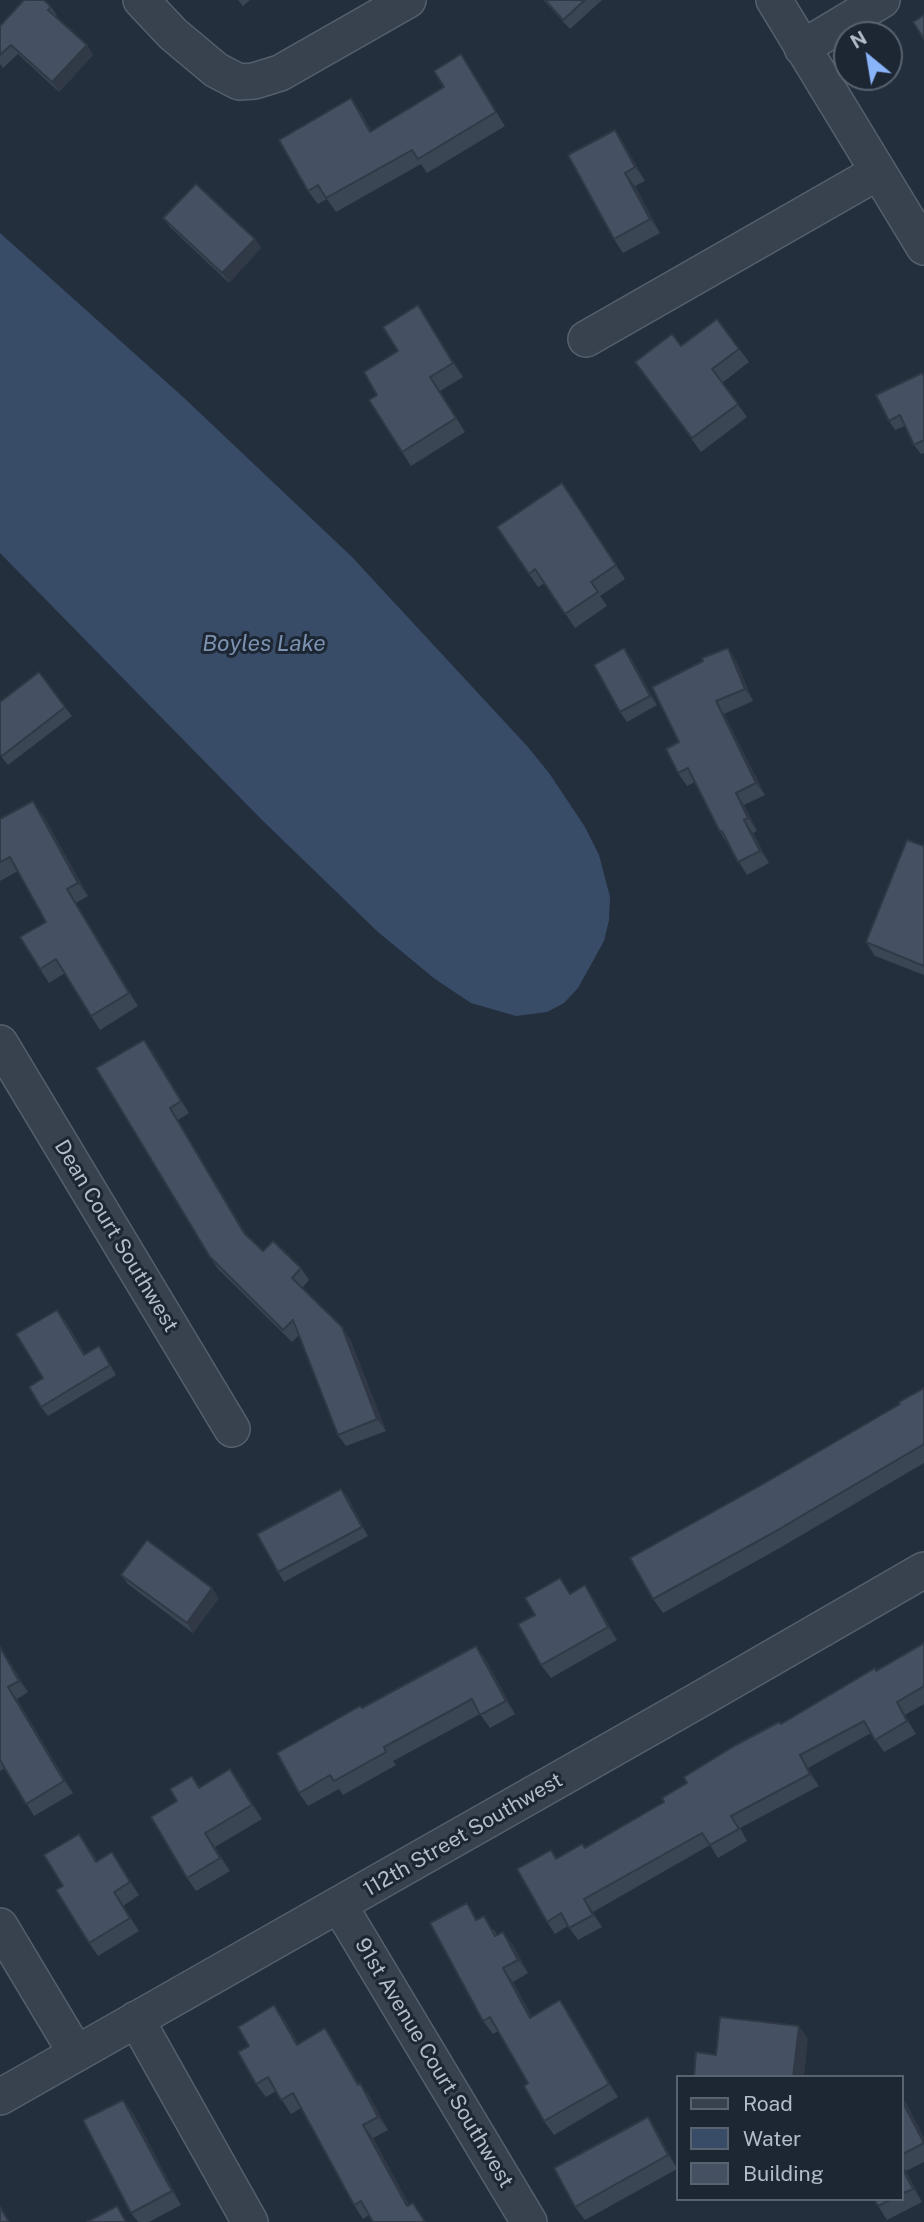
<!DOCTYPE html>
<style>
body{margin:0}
#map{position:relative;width:924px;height:2222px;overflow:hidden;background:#242f3e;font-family:"Public Sans",sans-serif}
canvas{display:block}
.legend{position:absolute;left:676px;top:2075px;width:228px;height:126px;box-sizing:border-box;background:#1d2633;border:2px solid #59626f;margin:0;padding:9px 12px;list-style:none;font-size:21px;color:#b4bcc9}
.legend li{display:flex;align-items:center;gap:14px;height:35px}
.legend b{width:35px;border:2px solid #59626f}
.north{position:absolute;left:833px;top:21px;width:70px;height:70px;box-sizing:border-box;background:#1d2633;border:2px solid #59626f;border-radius:50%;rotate:330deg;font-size:19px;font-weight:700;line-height:28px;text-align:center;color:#b4bcc9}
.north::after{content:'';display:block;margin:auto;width:24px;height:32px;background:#8ab4f8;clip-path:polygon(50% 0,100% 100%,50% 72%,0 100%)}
</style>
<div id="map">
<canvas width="924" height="2222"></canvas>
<ul class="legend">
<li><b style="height:9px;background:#38414e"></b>Road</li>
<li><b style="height:19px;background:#394c67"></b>Water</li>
<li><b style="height:19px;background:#455162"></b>Building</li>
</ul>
<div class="north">N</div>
</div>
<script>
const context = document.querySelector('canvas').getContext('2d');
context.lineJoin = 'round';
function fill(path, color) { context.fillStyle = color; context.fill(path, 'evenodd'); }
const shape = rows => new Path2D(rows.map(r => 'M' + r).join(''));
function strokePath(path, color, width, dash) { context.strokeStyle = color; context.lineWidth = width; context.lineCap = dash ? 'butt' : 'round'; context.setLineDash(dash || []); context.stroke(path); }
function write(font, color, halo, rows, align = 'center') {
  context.font = font + ' "Public Sans",sans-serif'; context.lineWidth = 6; context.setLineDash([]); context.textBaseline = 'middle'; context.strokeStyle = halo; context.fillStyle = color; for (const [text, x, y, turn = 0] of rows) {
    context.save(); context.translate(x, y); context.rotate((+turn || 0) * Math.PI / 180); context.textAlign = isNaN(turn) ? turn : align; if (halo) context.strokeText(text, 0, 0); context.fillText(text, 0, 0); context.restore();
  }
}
fill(shape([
 [0,233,183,397,352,557,527,746,549,773,585,827,599,855,610,897,609,920,604,941,578,988,564,1003,547,1012,516,1016,471,1003,435,979,378,932,262,820,0,553]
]), '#394c67');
const minor = shape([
 [141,0,173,34,216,70,239,82,254,81,280,73,408,0],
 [774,0,924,247],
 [802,48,882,0],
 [586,339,878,172],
 [0,1043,232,1429],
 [339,1905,529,2222],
 [0,1926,76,2053],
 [136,2019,250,2222],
 [0,2097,697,1701,924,1570]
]);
strokePath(minor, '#565f6c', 38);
strokePath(minor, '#38414e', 35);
fill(shape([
 [238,0,250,0,243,6],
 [543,0,602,0,570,29],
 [51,7,57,16,56,17,87,45,93,55,59,92,18,54,3,68,0,64,0,26],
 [470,68,505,126,427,173,421,164,336,212,327,199,318,204,308,191,361,112,371,131,444,87],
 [615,130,624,144,645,181,635,186,660,233,623,253,614,239],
 [163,218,255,239,261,248,229,283,170,227],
 [418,305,463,377,440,391,465,432,411,466,402,452,377,395],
 [717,319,749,362,722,383,747,417,701,452,635,362,681,346],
 [922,373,924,376,924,453,921,454,914,445,905,426,895,430,889,421],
 [562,483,625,579,600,596,607,606,575,628,545,583,538,587,497,527],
 [631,658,657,705,627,722,620,712],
 [736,661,753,701,724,714,765,795,744,805,757,831,753,833,769,863,747,875,720,832,695,782,687,786,678,773,679,742],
 [0,702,65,707,72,716,8,765,0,755],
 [43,815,88,896,76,903,138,1006,100,1030,91,1016,65,973,49,983,40,969,46,922,18,871,0,881,0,819],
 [924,846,924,975,875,956,866,942],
 [144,1040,189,1113,178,1120,247,1236,263,1251,301,1268,309,1280,302,1288,350,1339,386,1431,346,1446,338,1435,299,1335,292,1342,218,1269,210,1257],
 [64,1319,85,1354,105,1356,116,1375,48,1416,41,1407,43,1378],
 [924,1388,924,1463,778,1549,663,1613,653,1599,763,1484,900,1404],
 [341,1489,348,1498,368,1536,284,1582,278,1572],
 [121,1575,219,1598,193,1633,128,1584],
 [571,1594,594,1599,617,1640,551,1678,541,1665],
 [924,1643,924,1704,905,1715,916,1734,884,1752,871,1733,808,1768,819,1786,740,1828,747,1841,718,1858,710,1845,593,1912,602,1927,578,1940,568,1926,555,1934,547,1922,551,1850,557,1858,585,1847,664,1802,687,1783,781,1724],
 [476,1646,486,1660,515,1714,490,1728,480,1714,393,1761,396,1765,343,1795,339,1789,308,1806,299,1793,362,1708],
 [0,1647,8,1659,28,1692,17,1699,73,1793,34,1816,5,1768,0,1771],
 [230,1769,262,1819,215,1847,230,1871,196,1891,187,1878,177,1801,192,1776,200,1787],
 [89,1848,97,1861,121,1866,139,1895,123,1906,139,1931,98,1956,89,1943,63,1886],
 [478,1920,494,1930,497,1935,513,1945,528,1973,513,1982,532,2017,560,2000,569,2014,618,2097,554,2135,544,2121,528,2083,498,2031,493,2034,483,2021],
 [284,2019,298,2044,325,2028,334,2042,359,2084,360,2083,370,2097,388,2130,373,2138,409,2205,413,2203,426,2222,373,2222,369,2215,363,2219,354,2205,301,2108,291,2114,276,2091,266,2097,256,2084,249,2046],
 [901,2097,907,2105,924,2138,924,2162,906,2171,922,2202,887,2220,874,2199,901,2199],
 [133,2113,181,2205,149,2222,138,2222,131,2213],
 [657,2131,677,2169,585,2220,575,2207]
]), '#3b4654');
fill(shape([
 [87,45,93,55,59,92,52,82],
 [461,54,470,68,505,126,496,112],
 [351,98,361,112,380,145,370,132],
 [615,130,624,144,645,181,635,167],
 [625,173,635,186,660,233,650,219],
 [255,239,261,248,229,283,222,273],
 [418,305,427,319,463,377,453,363],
 [430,377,440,391,465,432,456,418],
 [624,648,631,658,657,705,650,696],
 [728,648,736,661,753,701,745,689],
 [716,701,724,714,765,795,756,783],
 [736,793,744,805,757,831,748,818],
 [33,801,43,815,88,896,78,883],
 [744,820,753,833,769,863,760,851],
 [67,889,76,903,138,1006,129,993],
 [144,1040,153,1052,189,1113,181,1101],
 [170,1108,178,1120,252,1244,244,1233],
 [342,1327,350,1339,386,1431,377,1419],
 [341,1489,348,1498,368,1536,362,1527],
 [585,1585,594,1599,617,1640,608,1627],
 [212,1588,219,1598,193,1633,187,1623],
 [476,1646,486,1660,515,1714,506,1701],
 [0,1647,8,1659,28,1692,19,1681],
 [8,1687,17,1699,73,1793,64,1781],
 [897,1702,905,1715,916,1734,907,1721],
 [800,1755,808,1768,819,1786,810,1774],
 [230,1769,240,1782,262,1819,252,1805],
 [205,1833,215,1847,230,1871,220,1858],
 [112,1852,121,1866,139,1895,130,1882],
 [584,1899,593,1912,602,1927,593,1915],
 [503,1932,513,1945,528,1973,518,1960],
 [503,1968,513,1982,540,2031,530,2018],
 [560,2000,569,2014,618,2097,609,2084],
 [274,2005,284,2019,307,2058,297,2045],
 [799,2026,808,2039,804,2077,793,2077],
 [325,2028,334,2042,367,2098,358,2085],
 [360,2083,370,2097,388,2130,378,2117],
 [901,2097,907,2105,924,2138,924,2143],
 [123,2100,133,2113,181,2205,172,2191],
 [648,2117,657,2131,677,2168,668,2155],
 [363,2125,373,2138,417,2219,407,2206],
 [901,2164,906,2171,922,2202,913,2189,901,2166]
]), '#303945');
const building = shape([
 [24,0,44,0,51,7,48,10,87,45,52,82,11,45,0,55,0,26,24,0],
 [545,0,585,0,563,20,545,0],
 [924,15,924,39,913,22,924,15],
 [461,54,496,112,418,159,412,150,326,198,318,185,308,191,279,140,351,98,370,132,444,87,434,71,461,54],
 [615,130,635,167,625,173,650,219,614,239,568,155,615,130],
 [196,184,255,239,222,273,163,218,196,184],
 [418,305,453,363,430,377,456,418,402,452,369,400,377,395,364,372,398,351,383,327,418,305],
 [717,319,739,349,712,369,738,404,692,438,635,362,672,334,681,346,717,319],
 [922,373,924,377,924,440,914,445,900,415,889,421,876,395,922,373],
 [562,483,616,565,591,582,598,592,565,614,535,569,529,574,497,527,562,483],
 [624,648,650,696,620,712,594,665,624,648],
 [728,648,745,689,716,701,756,783,736,793,748,818,744,820,760,851,738,862,722,831,720,832,688,768,678,773,666,749,679,742,652,687,703,661,702,658,728,648],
 [39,672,65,707,2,756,0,754,0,702,39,672],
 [33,801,78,883,67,889,129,993,91,1016,56,959,40,969,20,937,46,922,10,857,0,862,0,819,33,801],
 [907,840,924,846,924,966,866,942,907,840],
 [144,1040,181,1101,170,1108,244,1233,263,1251,273,1241,301,1268,292,1278,342,1327,377,1419,338,1435,293,1320,283,1330,210,1257,96,1068,144,1040],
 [57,1310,84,1355,99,1346,110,1365,41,1407,29,1387,43,1378,16,1334,57,1310],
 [924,1388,924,1444,769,1535,653,1599,630,1558,763,1484,900,1404,899,1402,924,1388],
 [341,1489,362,1527,278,1572,257,1534,341,1489],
 [147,1540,212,1588,187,1623,121,1575,147,1540],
 [560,1578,570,1594,585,1585,608,1627,541,1665,518,1624,535,1615,525,1598,560,1578],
 [924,1643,924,1686,897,1702,907,1721,875,1740,864,1721,800,1755,810,1774,731,1816,739,1829,710,1845,702,1833,584,1899,593,1915,569,1928,561,1913,547,1922,517,1869,551,1850,556,1859,582,1844,585,1848,664,1802,662,1798,687,1783,684,1777,734,1746,779,1722,781,1724,875,1668,876,1671,924,1643],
 [476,1646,506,1701,480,1715,472,1699,384,1747,386,1752,334,1781,330,1775,299,1793,277,1753,360,1706,362,1708,476,1646],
 [0,1647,19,1681,8,1687,64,1781,26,1804,0,1760,0,1647],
 [230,1769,252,1805,205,1833,220,1858,187,1878,151,1817,177,1801,170,1789,192,1776,199,1788,230,1769],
 [79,1834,96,1862,112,1852,130,1882,114,1892,130,1918,89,1943,56,1890,63,1886,44,1855,79,1834],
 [467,1903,476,1920,484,1916,495,1936,503,1932,518,1960,503,1968,530,2018,560,2000,609,2084,544,2121,524,2086,528,2083,490,2017,483,2021,430,1923,467,1903],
 [274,2005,297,2045,325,2028,358,2085,360,2083,378,2117,363,2125,407,2206,413,2203,425,2222,373,2222,361,2201,354,2205,293,2093,281,2100,268,2077,256,2084,238,2052,249,2046,238,2027,274,2005],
 [720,2017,799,2026,793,2077,694,2077,696,2052,716,2055,720,2017],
 [901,2099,924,2143,901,2155,901,2099],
 [123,2100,172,2191,131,2213,83,2120,123,2100],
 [648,2117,668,2155,575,2207,554,2168,648,2117],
 [901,2166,913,2189,901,2194,901,2166],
 [874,2199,892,2199,878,2206,874,2199],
 [117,2206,126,2222,87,2222,117,2206],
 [0,2207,9,2222,0,2222,0,2207]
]);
fill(building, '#455162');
strokePath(building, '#303945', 2);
write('21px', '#b4bcc9', '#1d2633', [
 ["Dean Court Southwest",116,1236,59],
 ["112th Street Southwest",463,1835,-30],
 ["91st Avenue Court Southwest",434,2063,59]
]);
write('italic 23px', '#7c92b1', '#1d2633', [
 ["Boyles Lake",264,644]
]);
</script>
